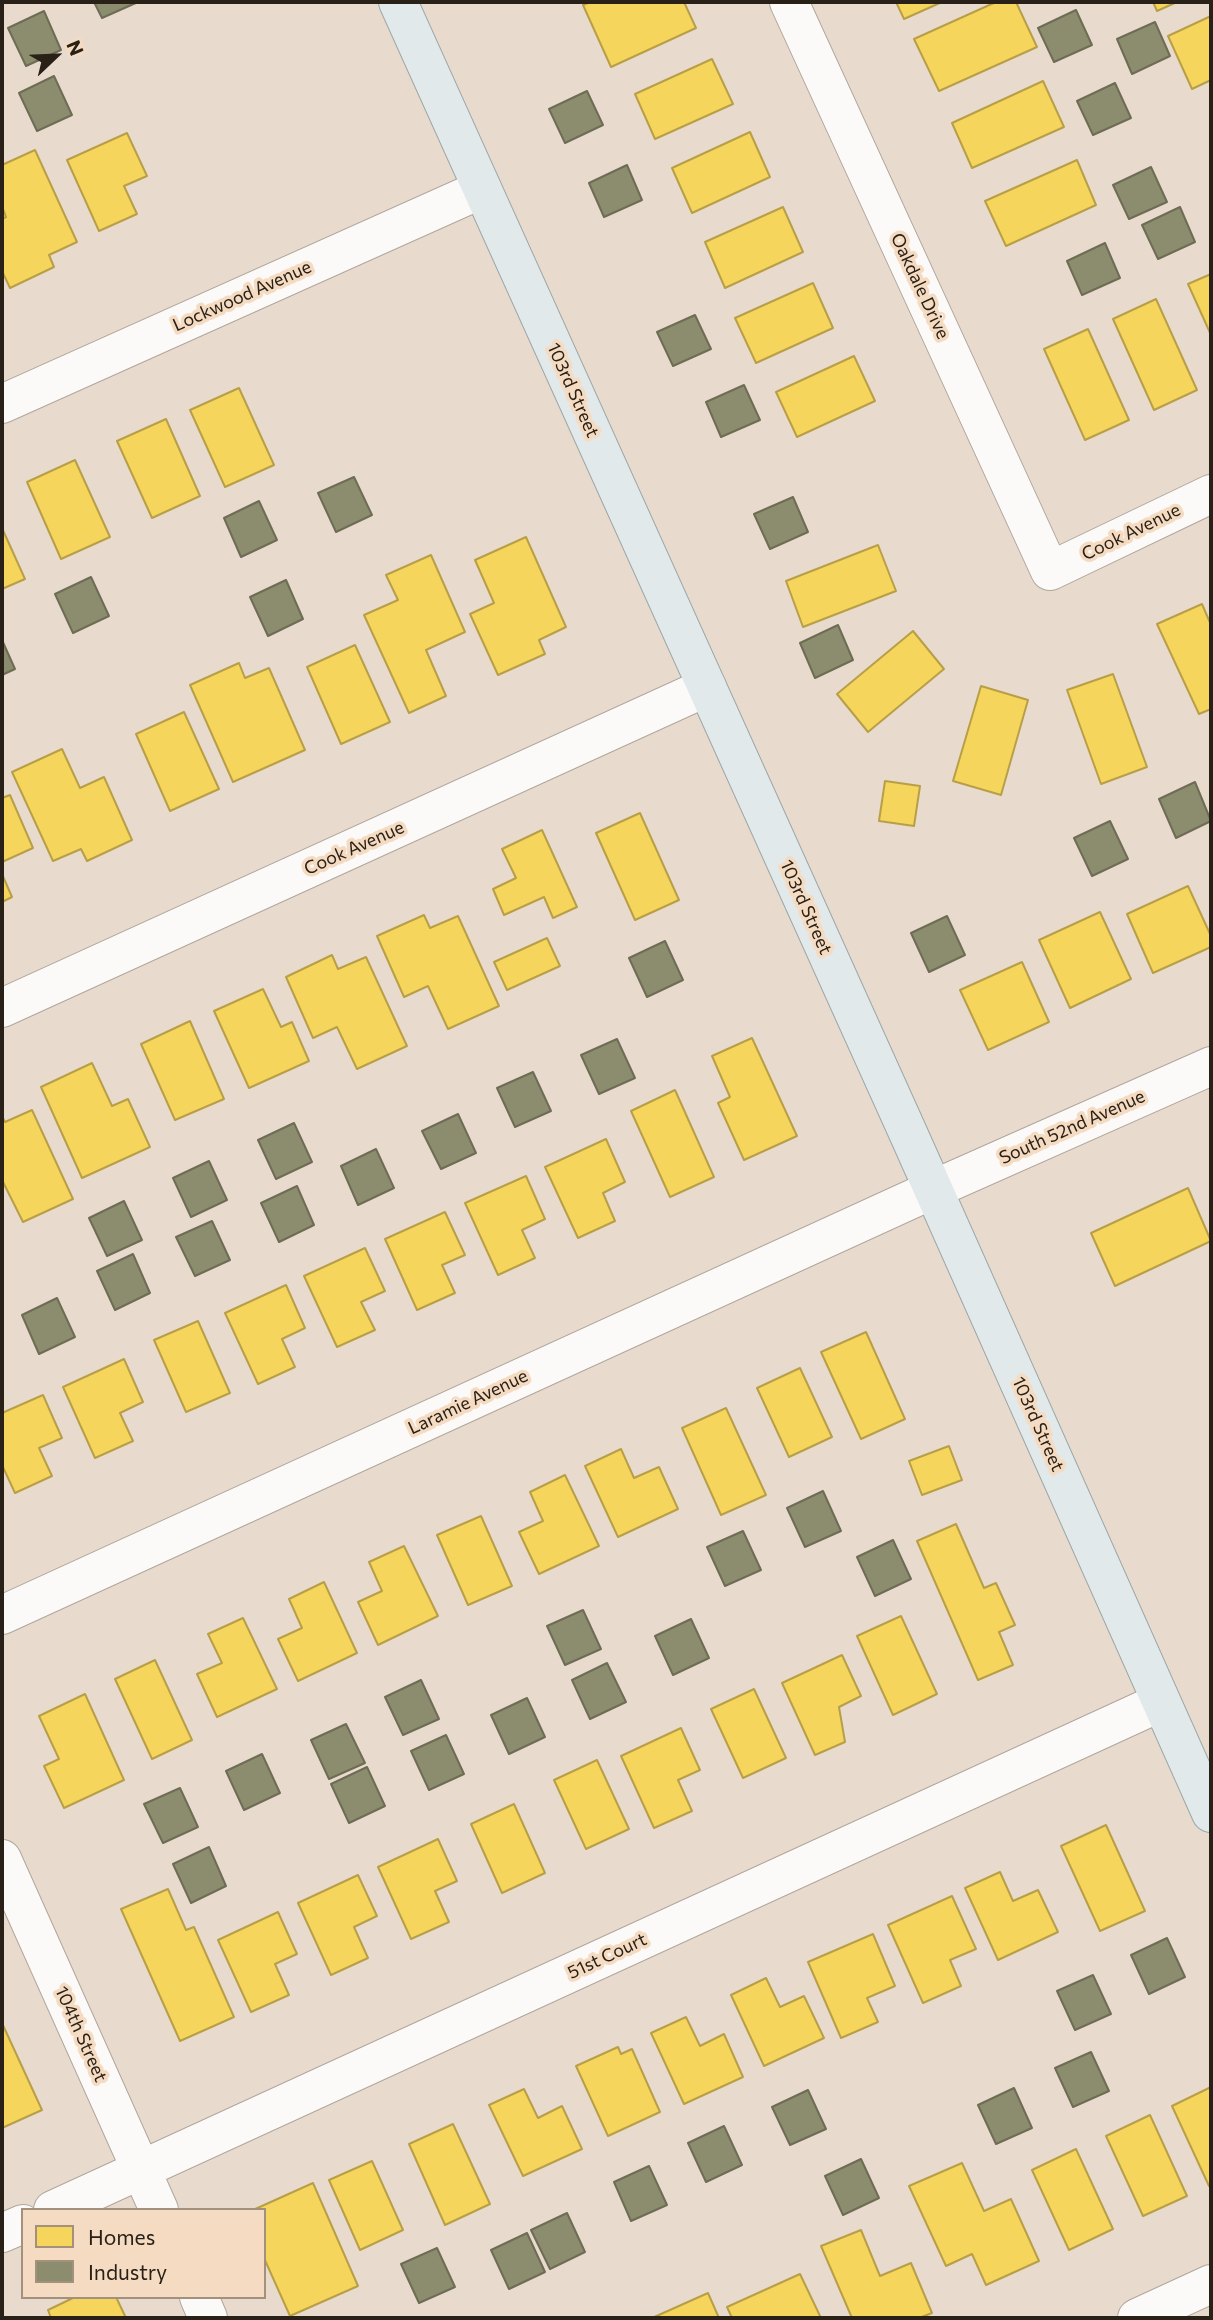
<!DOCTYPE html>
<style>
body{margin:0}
#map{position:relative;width:1213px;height:2320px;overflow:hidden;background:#e8dbcd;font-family:Commissioner,sans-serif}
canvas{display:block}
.frame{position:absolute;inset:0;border:4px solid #292017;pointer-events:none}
.legend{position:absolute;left:21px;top:2208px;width:245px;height:91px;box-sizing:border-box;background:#f4dbc1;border:2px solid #a3907d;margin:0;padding:9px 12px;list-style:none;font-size:21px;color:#292017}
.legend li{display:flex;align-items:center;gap:14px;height:35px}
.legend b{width:35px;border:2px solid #a3907d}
.north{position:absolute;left:21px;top:21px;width:70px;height:70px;-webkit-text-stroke:5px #f4dbc1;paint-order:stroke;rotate:67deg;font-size:19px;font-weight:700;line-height:28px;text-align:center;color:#292017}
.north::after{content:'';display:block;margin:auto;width:24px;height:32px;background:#292017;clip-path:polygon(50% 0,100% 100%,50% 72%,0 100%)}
</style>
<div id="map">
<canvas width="1213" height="2320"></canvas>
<div class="frame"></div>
<ul class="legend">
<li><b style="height:19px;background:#f6d55c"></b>Homes</li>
<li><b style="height:19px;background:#8c8c6e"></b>Industry</li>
</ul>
<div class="north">N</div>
</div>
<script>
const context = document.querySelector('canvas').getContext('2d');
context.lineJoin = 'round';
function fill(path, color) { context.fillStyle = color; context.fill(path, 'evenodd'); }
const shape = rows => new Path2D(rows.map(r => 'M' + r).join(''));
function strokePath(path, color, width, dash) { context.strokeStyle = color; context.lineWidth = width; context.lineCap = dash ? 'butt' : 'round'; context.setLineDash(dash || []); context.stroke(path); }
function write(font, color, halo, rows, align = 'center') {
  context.font = font + ' Commissioner,sans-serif'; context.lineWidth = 7; context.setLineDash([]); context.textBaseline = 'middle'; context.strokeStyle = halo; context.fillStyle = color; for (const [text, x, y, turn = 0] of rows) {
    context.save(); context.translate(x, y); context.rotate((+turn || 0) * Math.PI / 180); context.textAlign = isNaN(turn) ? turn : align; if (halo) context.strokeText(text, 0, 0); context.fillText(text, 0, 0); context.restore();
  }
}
const homes = shape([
 [590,2,684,2,696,28,611,67,583,5,590,2],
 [896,2,942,2,904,19,896,2],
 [996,2,1016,2,1037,47,939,91,914,39,996,2],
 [1153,2,1177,2,1157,11,1153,2],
 [1211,16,1211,80,1192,89,1168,36,1211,16],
 [712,59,733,104,655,139,635,94,712,59],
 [1043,81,1064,127,972,168,952,123,1043,81],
 [750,132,770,177,692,213,672,168,750,132],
 [127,133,147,176,124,186,137,214,99,231,67,160,127,133],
 [35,150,77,242,49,255,54,267,10,288,2,271,2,219,6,217,2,206,2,165,35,150],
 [1077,160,1096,205,1006,246,985,201,1077,160],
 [783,207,803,252,725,288,705,242,783,207],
 [1211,274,1211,335,1188,284,1211,274],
 [813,283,833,328,756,363,735,318,813,283],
 [1156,299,1197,390,1154,410,1113,319,1156,299],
 [1088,329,1129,420,1085,440,1044,349,1088,329],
 [854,356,875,401,797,437,776,392,854,356],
 [239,388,274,465,225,487,190,410,239,388],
 [166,419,200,496,152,518,117,441,166,419],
 [75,460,110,537,61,559,27,482,75,460],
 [2,528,25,579,2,589,2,528],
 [526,537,566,627,539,640,545,654,498,675,470,614,494,603,475,560,526,537],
 [878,545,896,591,803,627,786,581,878,545],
 [431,555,465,632,426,650,446,696,409,713,364,615,398,600,386,575,431,555],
 [1202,604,1211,625,1211,709,1199,714,1157,624,1202,604],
 [913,631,944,669,868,732,837,694,913,631],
 [355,645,390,722,341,744,307,667,355,645],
 [239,663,245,678,269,668,305,750,233,782,190,685,239,663],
 [1113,674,1147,767,1101,784,1067,690,1113,674],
 [981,686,1028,700,1001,795,953,781,981,686],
 [184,712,219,789,170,811,136,734,184,712],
 [62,749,80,788,104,777,132,840,87,861,81,849,53,861,12,772,62,749],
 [885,781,920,786,914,826,879,821,885,781],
 [10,795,33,848,2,862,2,798,10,795],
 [640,813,679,900,635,920,596,833,640,813],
 [542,830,577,907,553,918,544,897,504,915,493,889,516,878,502,849,542,830],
 [2,874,12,897,2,902,2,874],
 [1188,886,1211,936,1211,947,1153,973,1127,914,1188,886],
 [1100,912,1131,979,1070,1008,1039,940,1100,912],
 [424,915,430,928,458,916,499,1006,448,1029,428,986,404,997,377,936,424,915],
 [547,938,560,966,507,990,494,962,547,938],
 [332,955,338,969,366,957,407,1046,357,1069,337,1027,313,1038,286,977,332,955],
 [1022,962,1049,1022,988,1050,960,990,1022,962],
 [263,989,281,1027,292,1022,309,1061,249,1088,214,1011,263,989],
 [190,1021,224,1099,175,1120,141,1044,190,1021],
 [752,1038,797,1136,744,1160,718,1103,730,1097,712,1056,752,1038],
 [92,1063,112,1106,128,1099,150,1147,82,1178,41,1087,92,1063],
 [675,1090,714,1177,670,1197,631,1111,675,1090],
 [32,1110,73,1199,23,1222,2,1180,2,1116,5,1122,32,1110],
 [606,1139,625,1182,603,1193,615,1221,578,1238,545,1167,606,1139],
 [526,1176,545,1219,522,1230,535,1258,498,1275,465,1203,526,1176],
 [1188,1188,1211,1241,1115,1286,1091,1233,1188,1188],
 [445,1212,465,1255,442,1265,455,1293,417,1310,385,1239,445,1212],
 [365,1248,385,1291,361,1302,375,1330,337,1347,304,1276,365,1248],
 [286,1285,305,1328,282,1339,295,1367,258,1384,225,1313,286,1285],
 [198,1321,230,1393,186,1412,154,1340,198,1321],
 [866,1332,905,1419,861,1439,821,1352,866,1332],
 [124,1359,143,1402,120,1413,133,1441,95,1458,63,1387,124,1359],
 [800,1368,832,1437,789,1457,757,1388,800,1368],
 [43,1395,62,1438,39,1448,52,1476,15,1493,2,1465,2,1413,43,1395],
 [726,1408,766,1495,721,1515,682,1428,726,1408],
 [949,1446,962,1480,922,1495,909,1461,949,1446],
 [621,1449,634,1478,659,1467,678,1509,618,1537,585,1466,621,1449],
 [565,1475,599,1546,539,1574,519,1532,543,1521,530,1492,565,1475],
 [481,1516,512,1586,468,1605,437,1535,481,1516],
 [956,1524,984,1588,996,1583,1015,1625,999,1632,1013,1665,978,1680,917,1541,956,1524],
 [404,1546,438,1616,378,1645,358,1602,382,1591,369,1562,404,1546],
 [324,1582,357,1653,298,1681,278,1639,302,1628,289,1599,324,1582],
 [901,1616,937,1694,893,1715,857,1636,901,1616],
 [243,1618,277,1689,217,1717,197,1674,222,1663,208,1634,243,1618],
 [842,1655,861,1696,839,1707,845,1742,815,1755,782,1683,842,1655],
 [155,1660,192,1740,152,1759,115,1679,155,1660],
 [754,1689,786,1758,743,1778,711,1709,754,1689],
 [85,1694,124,1780,64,1808,44,1766,59,1759,39,1716,85,1694],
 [681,1728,700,1770,678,1780,692,1811,654,1828,621,1756,681,1728],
 [597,1760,629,1829,586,1849,554,1780,597,1760],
 [514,1804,545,1873,502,1893,471,1824,514,1804],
 [1106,1825,1145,1911,1100,1931,1061,1846,1106,1825],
 [438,1839,457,1881,435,1891,449,1922,411,1939,378,1867,438,1839],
 [1000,1872,1013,1901,1038,1890,1058,1932,998,1960,965,1888,1000,1872],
 [358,1875,377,1916,354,1927,368,1958,331,1975,298,1903,358,1875],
 [168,1889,186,1930,194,1927,234,2017,180,2041,121,1909,168,1889],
 [952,1896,976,1949,950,1960,961,1986,923,2003,888,1925,952,1896],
 [278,1912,297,1954,275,1964,289,1995,251,2012,218,1940,278,1912],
 [873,1934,895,1986,867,1998,878,2022,841,2038,808,1962,873,1934],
 [766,1978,780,2007,804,1996,824,2038,764,2066,731,1995,766,1978],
 [686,2017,700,2046,724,2034,743,2077,684,2104,651,2033,686,2017],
 [2,2023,42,2110,2,2128,2,2023],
 [618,2047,621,2054,632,2049,660,2112,608,2136,576,2066,618,2047],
 [1211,2087,1211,2185,1209,2186,1172,2106,1211,2087],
 [524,2089,538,2118,562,2106,582,2149,523,2176,489,2105,524,2089],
 [1150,2115,1187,2196,1143,2216,1106,2136,1150,2115],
 [453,2124,490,2204,445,2225,409,2144,453,2124],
 [1076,2149,1113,2229,1069,2250,1032,2170,1076,2149],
 [372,2161,403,2230,360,2250,329,2180,372,2161],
 [962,2163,984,2211,1011,2199,1039,2261,986,2285,972,2254,946,2266,909,2186,962,2163],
 [313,2183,358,2286,290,2316,264,2258,264,2210,253,2210,313,2183],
 [861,2230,880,2276,911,2263,932,2313,919,2318,852,2318,821,2246,861,2230],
 [800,2274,821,2318,732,2318,727,2307,800,2274],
 [708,2293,719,2318,652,2318,708,2293],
 [75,2297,116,2297,126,2318,51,2318,48,2310,75,2297]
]);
fill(homes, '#f6d55c');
strokePath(homes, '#b89f47', 2);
const industry = shape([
 [94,2,138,2,102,18,94,2],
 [1076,10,1092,45,1054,62,1038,28,1076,10],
 [44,11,61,50,26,66,8,28,44,11],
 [1155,22,1170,56,1132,74,1117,39,1155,22],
 [54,76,72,115,37,131,19,93,54,76],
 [1115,83,1131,118,1093,135,1077,101,1115,83],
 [587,91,603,125,565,143,549,109,587,91],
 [627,165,642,200,604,217,589,183,627,165],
 [1151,167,1167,202,1129,219,1113,185,1151,167],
 [1180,207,1195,242,1158,259,1142,225,1180,207],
 [1105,243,1120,278,1082,295,1067,261,1105,243],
 [695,315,711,349,673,366,657,332,695,315],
 [744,385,760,420,721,437,706,402,744,385],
 [354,477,372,515,336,532,318,493,354,477],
 [793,497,808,532,770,549,754,514,793,497],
 [259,501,277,540,241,557,224,518,259,501],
 [91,577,109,616,73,633,55,594,91,577],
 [286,580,303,619,268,636,250,597,286,580],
 [838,625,853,660,815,678,800,643,838,625],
 [2,640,15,669,2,675,2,640],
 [1195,782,1211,821,1176,838,1159,799,1195,782],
 [1110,821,1128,859,1092,876,1074,838,1110,821],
 [947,916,965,955,929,972,911,933,947,916],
 [665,941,683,980,647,997,629,958,665,941],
 [617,1039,635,1078,599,1094,581,1055,617,1039],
 [533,1072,551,1111,515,1127,497,1088,533,1072],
 [458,1114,476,1153,441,1169,422,1131,458,1114],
 [294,1123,312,1162,276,1179,258,1140,294,1123],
 [376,1149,394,1188,358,1205,341,1166,376,1149],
 [209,1161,227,1200,191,1217,173,1178,209,1161],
 [297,1186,314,1225,279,1242,261,1203,297,1186],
 [124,1201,142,1240,107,1256,89,1218,124,1201],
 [212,1221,230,1260,195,1276,176,1237,212,1221],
 [133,1254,150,1293,115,1310,97,1271,133,1254],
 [57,1298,75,1337,39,1354,22,1315,57,1298],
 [823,1491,841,1531,805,1547,787,1508,823,1491],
 [743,1531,761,1570,725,1586,707,1547,743,1531],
 [893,1540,911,1579,875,1596,857,1557,893,1540],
 [583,1610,601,1649,565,1665,547,1626,583,1610],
 [691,1619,709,1658,673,1675,655,1636,691,1619],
 [607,1663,626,1702,590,1719,572,1680,607,1663],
 [421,1680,439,1719,403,1735,385,1697,421,1680],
 [527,1698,545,1737,509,1754,491,1715,527,1698],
 [346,1724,365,1763,329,1779,311,1740,346,1724],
 [446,1735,464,1774,429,1790,411,1751,446,1735],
 [262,1754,280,1793,244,1810,226,1771,262,1754],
 [367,1767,385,1806,349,1823,331,1784,367,1767],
 [180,1788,198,1827,163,1843,144,1804,180,1788],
 [209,1847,226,1886,191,1903,173,1864,209,1847],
 [1167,1938,1185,1977,1149,1994,1131,1955,1167,1938],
 [1093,1975,1111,2014,1075,2030,1057,1991,1093,1975],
 [1091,2052,1109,2091,1073,2107,1055,2068,1091,2052],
 [1014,2088,1032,2128,996,2144,978,2105,1014,2088],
 [808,2090,826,2129,790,2145,772,2107,808,2090],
 [724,2126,742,2165,706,2182,688,2143,724,2126],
 [861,2159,879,2198,843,2215,825,2176,861,2159],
 [649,2166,667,2205,631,2221,614,2182,649,2166],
 [567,2213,585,2252,550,2269,531,2230,567,2213],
 [527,2233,545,2272,509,2289,491,2250,527,2233],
 [437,2248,455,2287,419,2303,401,2264,437,2248]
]);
fill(industry, '#8c8c6e');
strokePath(industry, '#6e6c54', 2);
const minor = shape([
 [789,2,1050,571,1211,494],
 [2,404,482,189],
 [2,1008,707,687],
 [2,1615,934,1189,1211,1066],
 [2,1859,159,2210],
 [53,2210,1161,1702],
 [2,2233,23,2224],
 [199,2297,208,2318],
 [1137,2318,1211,2284]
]);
const major = shape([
 [398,2,909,1135,1211,1813]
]);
strokePath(minor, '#b0a69c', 40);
strokePath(major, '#9da7a7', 40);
strokePath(minor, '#fcfaf8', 38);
strokePath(major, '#e1e9eb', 38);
write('18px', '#292017', '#f4dbc1', [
 ["Oakdale Drive",920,286,65],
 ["Lockwood Avenue",242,296,-24],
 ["103rd Street",573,390,66],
 ["Cook Avenue",1131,532,-26],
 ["Cook Avenue",354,848,-24],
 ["103rd Street",806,907,66],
 ["South 52nd Avenue",1072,1127,-24],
 ["Laramie Avenue",468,1402,-25],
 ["103rd Street",1038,1424,66],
 ["51st Court",607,1956,-25],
 ["104th Street",81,2034,66]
]);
</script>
